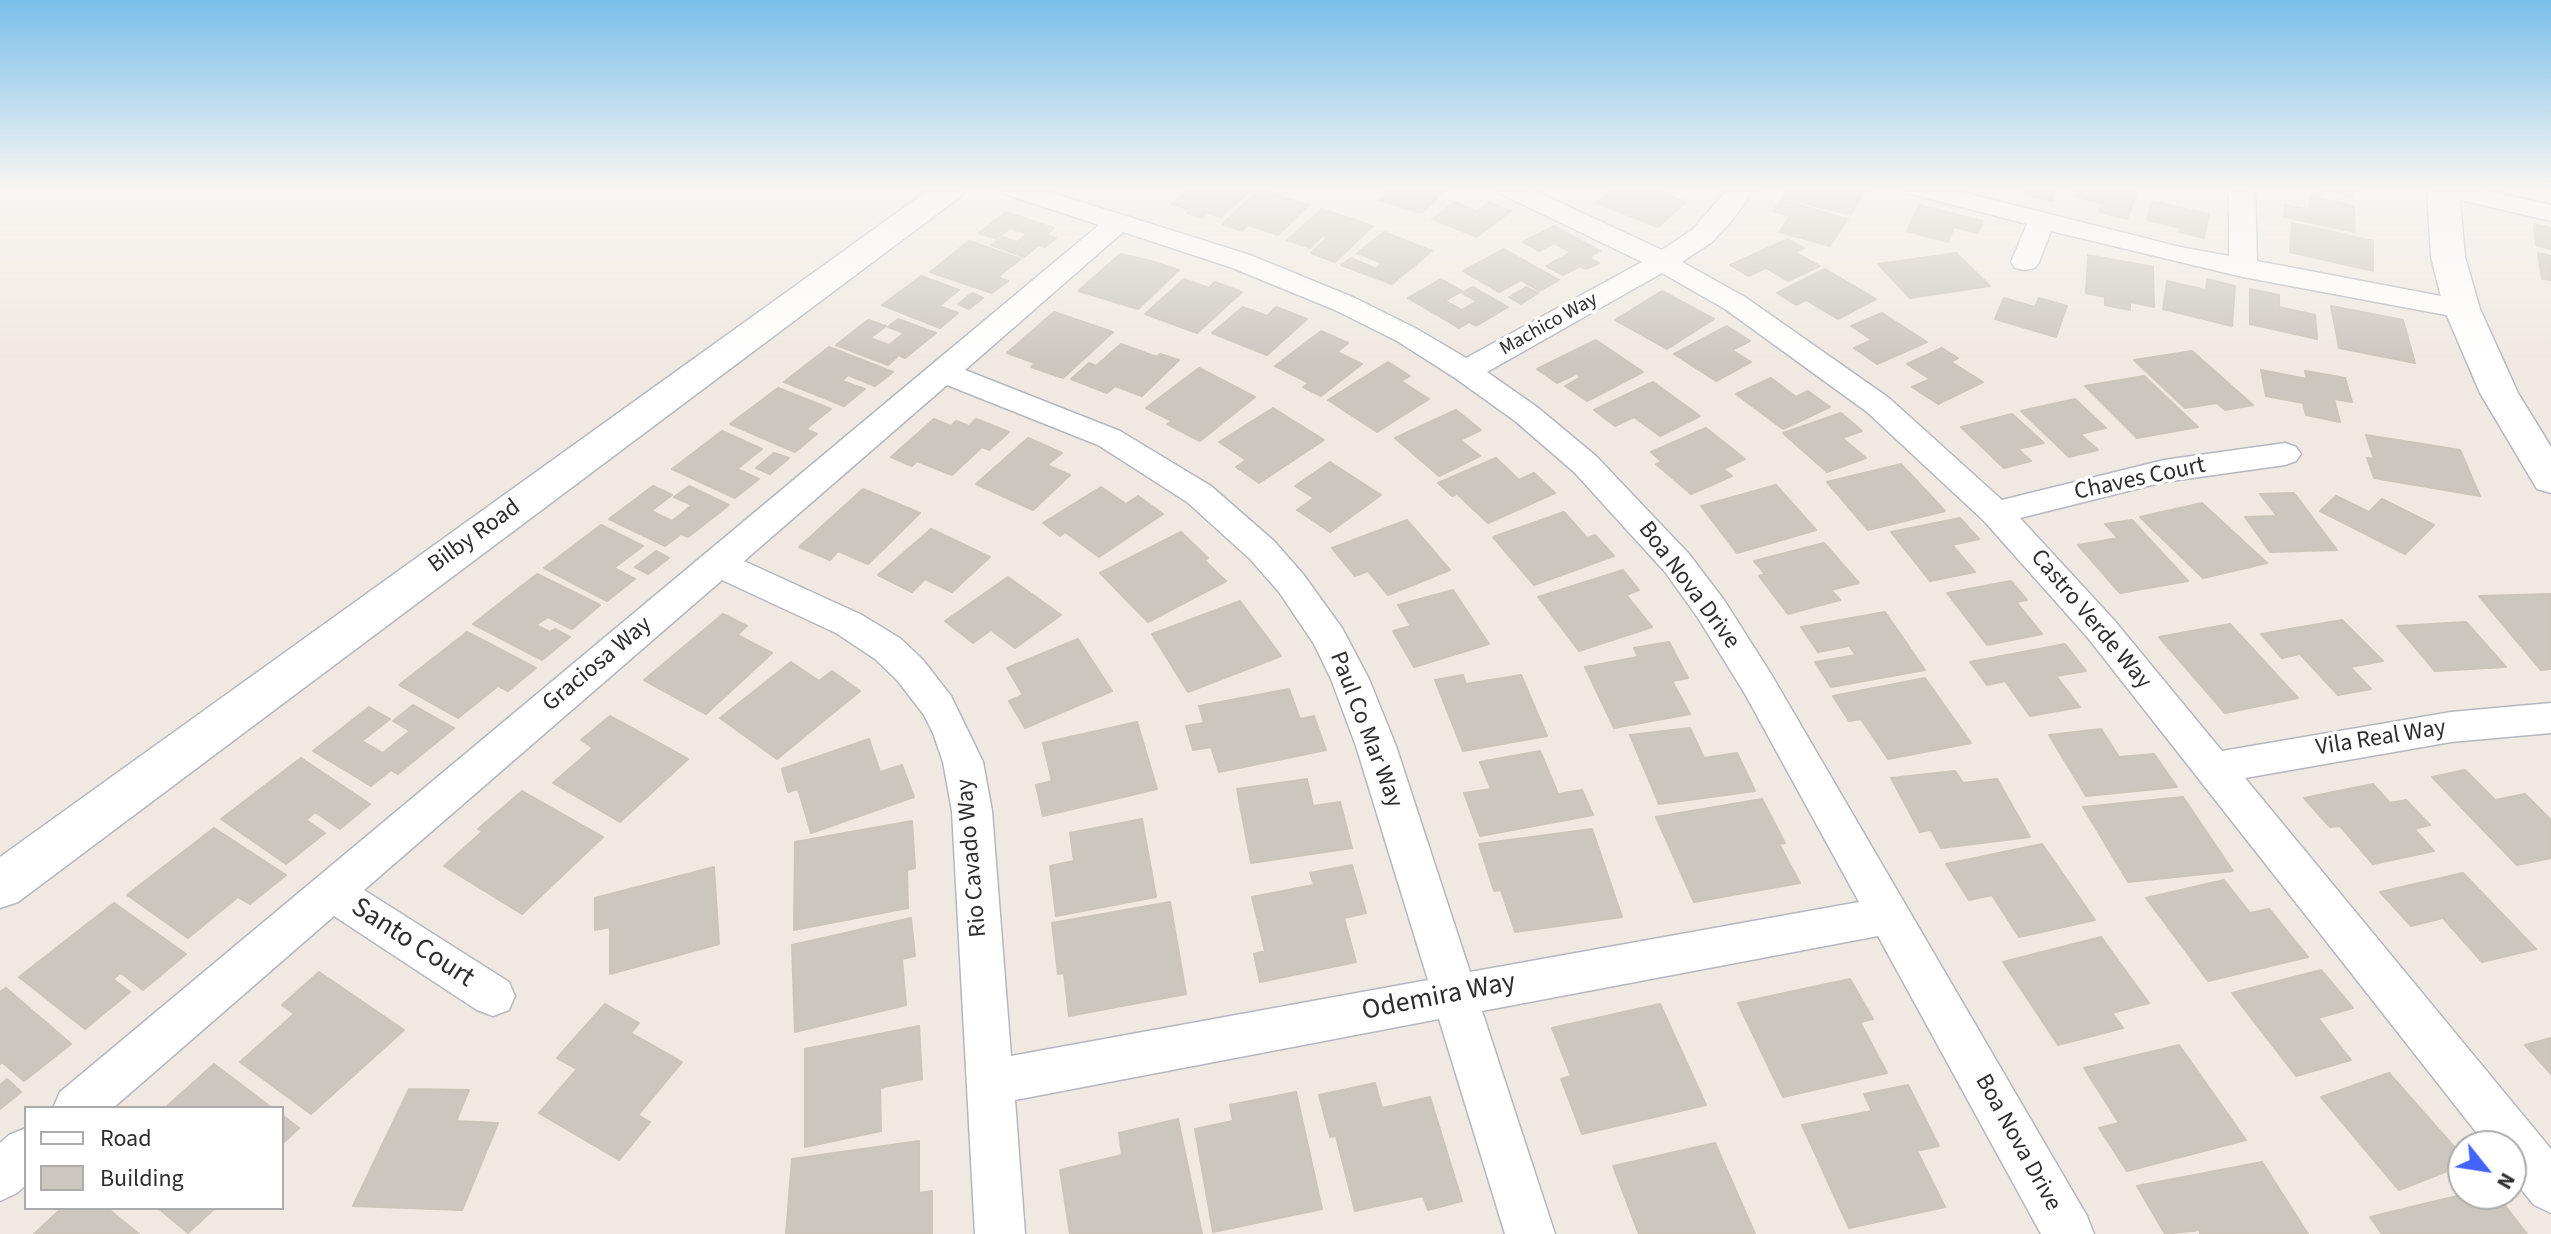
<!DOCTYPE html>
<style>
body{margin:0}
#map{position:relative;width:2551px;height:1234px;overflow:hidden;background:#efe9e1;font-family:"Source Sans 3",sans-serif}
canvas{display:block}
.legend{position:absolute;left:24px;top:1106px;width:260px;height:104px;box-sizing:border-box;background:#fff;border:2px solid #ababab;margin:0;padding:10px 14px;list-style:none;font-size:24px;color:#2e2e2e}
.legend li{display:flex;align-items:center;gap:16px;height:40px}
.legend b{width:40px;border:2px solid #ababab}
.north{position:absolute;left:2447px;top:1130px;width:80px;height:80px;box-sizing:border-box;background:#fff;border:2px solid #ababab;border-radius:50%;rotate:120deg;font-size:22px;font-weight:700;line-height:32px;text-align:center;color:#2e2e2e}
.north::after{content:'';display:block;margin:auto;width:28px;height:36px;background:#4264fb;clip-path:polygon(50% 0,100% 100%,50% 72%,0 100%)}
</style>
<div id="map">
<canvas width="2551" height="1234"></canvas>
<ul class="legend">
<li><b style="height:10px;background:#fff"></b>Road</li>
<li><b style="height:22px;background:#cbc7bf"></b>Building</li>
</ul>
<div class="north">N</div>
</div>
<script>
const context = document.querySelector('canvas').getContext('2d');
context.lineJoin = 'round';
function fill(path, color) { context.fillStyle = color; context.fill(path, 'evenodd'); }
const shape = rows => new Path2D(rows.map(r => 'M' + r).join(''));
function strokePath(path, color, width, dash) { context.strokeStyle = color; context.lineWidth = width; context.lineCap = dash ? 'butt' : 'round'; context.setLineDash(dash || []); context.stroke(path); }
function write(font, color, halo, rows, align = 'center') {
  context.font = font + ' "Source Sans 3",sans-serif'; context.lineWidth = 7; context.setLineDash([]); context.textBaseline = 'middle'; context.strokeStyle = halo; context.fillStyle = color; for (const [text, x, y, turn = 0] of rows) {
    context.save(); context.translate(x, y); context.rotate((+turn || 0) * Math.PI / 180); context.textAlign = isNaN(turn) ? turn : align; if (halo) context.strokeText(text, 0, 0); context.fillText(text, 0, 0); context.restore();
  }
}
const building = shape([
 [1188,189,1252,189,1221,217,1208,213,1202,218,1187,213,1191,210,1171,204,1188,189],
 [1391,189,1403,190,1446,189,1422,213,1379,200,1391,189],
 [1613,189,1650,189,1686,202,1658,227,1596,203,1613,189],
 [1788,189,1865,189,1851,215,1783,198,1788,189],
 [2028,189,2056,189,2052,201,2025,195,2028,189],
 [2077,189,2121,189,2137,193,2127,219,2099,212,2103,204,2074,196,2077,189],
 [2318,189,2354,189,2353,197,2318,189],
 [1259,190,1309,205,1278,235,1248,225,1242,231,1222,224,1259,190],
 [2310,196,2354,206,2355,232,2284,217,2285,205,2310,210,2310,196],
 [1781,200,1848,219,1830,246,1779,232,1790,216,1773,211,1781,200],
 [2152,201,2209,214,2204,238,2179,232,2180,228,2147,220,2152,201],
 [1455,202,1477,211,1489,202,1511,211,1477,237,1432,219,1455,202],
 [1919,205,1983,221,1978,233,1954,227,1948,242,1907,231,1919,205],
 [1322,209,1373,226,1335,262,1311,253,1328,237,1323,236,1310,248,1287,240,1322,209],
 [1006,212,1054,228,1046,235,1056,238,1045,247,1039,245,1024,257,991,245,1003,237,1017,242,1027,234,1010,228,996,239,979,233,1006,212],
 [2292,223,2373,241,2373,271,2290,252,2292,223],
 [2534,224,2551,228,2551,249,2536,245,2534,224],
 [1554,226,1600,251,1589,257,1599,263,1586,269,1580,266,1563,275,1546,266,1571,252,1554,243,1539,251,1523,242,1554,226],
 [1384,232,1432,251,1392,284,1341,265,1351,258,1376,269,1382,263,1357,253,1384,232],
 [1788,239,1804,248,1795,252,1820,266,1788,281,1766,268,1748,276,1730,265,1788,239],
 [969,241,1021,259,998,277,1008,281,992,293,930,272,969,241],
 [1504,249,1559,280,1539,291,1521,280,1499,292,1463,271,1504,249],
 [1956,253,1990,286,1910,298,1878,264,1956,253],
 [2538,253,2551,256,2551,280,2542,279,2538,253],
 [1120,254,1148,260,1179,270,1138,309,1078,291,1120,254],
 [2088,255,2153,267,2154,307,2130,302,2130,310,2105,305,2105,297,2086,293,2088,255],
 [1825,269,1876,299,1838,319,1806,300,1796,305,1777,293,1825,269],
 [921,276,959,290,939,306,958,313,940,328,882,305,921,276],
 [1184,279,1209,288,1215,282,1242,292,1197,333,1145,314,1184,279],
 [1441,279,1462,291,1445,301,1462,310,1477,301,1462,293,1473,287,1508,307,1476,326,1469,322,1459,328,1408,298,1441,279],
 [2207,279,2235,286,2232,326,2163,309,2167,281,2206,290,2207,279],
 [1526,287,1538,293,1521,304,1509,297,1526,287],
 [2250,289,2279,295,2279,307,2315,315,2317,339,2250,324,2250,289],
 [1662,291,1714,319,1667,349,1615,320,1662,291],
 [972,293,983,298,969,309,958,304,972,293],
 [2004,298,2035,307,2039,298,2067,306,2056,337,1995,319,2004,298],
 [2331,306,2403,320,2415,363,2339,348,2331,306],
 [1243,307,1267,316,1276,307,1307,319,1267,355,1212,333,1243,307],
 [1054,312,1113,332,1063,378,1031,367,1035,363,1007,353,1054,312],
 [1882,313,1927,342,1877,364,1854,348,1872,340,1851,326,1882,313],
 [898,319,936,333,905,358,899,355,888,365,836,345,868,320,886,326,870,338,889,345,904,333,888,327,898,319],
 [1727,326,1750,341,1732,350,1751,362,1716,381,1674,354,1727,326],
 [1321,331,1348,343,1337,352,1362,364,1321,396,1303,387,1309,383,1275,366,1321,331],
 [1596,340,1643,372,1587,401,1565,386,1581,377,1576,374,1557,383,1537,369,1596,340],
 [1121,344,1157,357,1160,354,1179,360,1142,396,1115,386,1107,393,1071,379,1089,363,1096,366,1121,344],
 [829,347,893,372,875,386,848,375,842,381,865,389,844,406,784,382,829,347],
 [1942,348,1958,358,1951,362,1983,382,1938,404,1912,387,1930,379,1907,364,1942,348],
 [2192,351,2253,405,2225,410,2217,403,2185,408,2134,360,2192,351],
 [1388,362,1410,376,1401,381,1429,399,1377,432,1328,400,1388,362],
 [1199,368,1255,397,1200,441,1167,424,1172,421,1146,408,1199,368],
 [2261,370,2307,379,2305,371,2345,378,2352,402,2334,399,2340,422,2306,415,2303,403,2266,396,2261,370],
 [2144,376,2198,427,2137,438,2085,386,2144,376],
 [1771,378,1796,397,1808,391,1830,407,1783,429,1736,394,1771,378],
 [1653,382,1700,416,1660,436,1634,417,1615,426,1594,410,1653,382],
 [778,388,831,409,806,429,817,434,795,452,730,424,778,388],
 [2075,399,2106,428,2080,434,2098,450,2069,457,2021,411,2075,399],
 [1273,408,1324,440,1259,483,1236,467,1246,460,1219,442,1273,408],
 [1456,410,1481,430,1460,440,1480,456,1439,476,1395,438,1456,410],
 [1841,413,1862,431,1842,438,1866,458,1827,472,1783,433,1841,413],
 [2012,414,2044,443,2018,449,2031,461,2004,468,1961,427,2012,414],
 [934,419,951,426,956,421,969,426,976,419,1009,432,989,450,982,447,952,475,917,461,912,466,891,457,934,419],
 [1706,428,1745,459,1723,469,1732,476,1691,494,1656,464,1662,462,1651,452,1706,428],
 [722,431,762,449,737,469,759,479,735,498,672,469,722,431],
 [2366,435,2460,450,2480,496,2374,478,2367,458,2374,459,2366,435],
 [1028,438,1062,453,1047,465,1070,475,1033,510,976,484,1028,438],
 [774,453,789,458,770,474,756,468,774,453],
 [1496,458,1519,480,1534,473,1555,493,1488,523,1457,494,1452,496,1438,483,1496,458],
 [1330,462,1381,495,1330,532,1297,510,1314,498,1295,486,1330,462],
 [1901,464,1945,511,1868,530,1827,482,1901,464],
 [1776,485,1816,530,1737,553,1701,506,1776,485],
 [653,486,672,495,651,511,672,521,692,505,674,497,689,486,729,505,688,537,681,534,665,546,609,519,653,486],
 [1101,487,1126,504,1138,496,1163,514,1099,557,1065,532,1060,536,1043,523,1101,487],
 [863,489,920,513,868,564,838,551,830,560,799,547,863,489],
 [2294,493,2337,550,2270,552,2245,517,2277,516,2260,494,2294,493],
 [2336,496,2369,512,2382,499,2434,525,2405,554,2320,511,2336,496],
 [2202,503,2267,563,2203,578,2140,517,2202,503],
 [1564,512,1587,538,1595,535,1614,556,1534,585,1493,537,1564,512],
 [1960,518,1979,539,1952,545,1975,572,1930,581,1891,532,1960,518],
 [1407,520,1450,570,1388,595,1368,571,1355,576,1332,548,1407,520],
 [2132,520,2188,581,2120,593,2078,545,2118,538,2105,524,2132,520],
 [601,525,643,546,614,568,635,579,607,601,544,568,601,525],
 [931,529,990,557,952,592,925,579,912,592,878,575,931,529],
 [1181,532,1208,558,1204,560,1226,581,1148,622,1100,573,1181,532],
 [1824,543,1859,583,1831,590,1840,600,1788,614,1759,576,1765,574,1754,561,1824,543],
 [656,551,669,558,648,574,635,567,656,551],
 [1623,570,1639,590,1626,595,1652,627,1579,651,1538,597,1623,570],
 [537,574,600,605,572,629,548,617,536,625,550,632,555,629,570,637,542,660,473,624,537,574],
 [1008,577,1061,615,1015,648,991,630,973,643,945,621,1008,577],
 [2011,581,2027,600,2016,602,2042,634,1987,645,1947,593,2011,581],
 [1453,590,1489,644,1414,667,1393,631,1411,626,1398,605,1453,590],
 [2551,594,2551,669,2541,670,2479,596,2551,594],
 [1240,601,1281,656,1188,692,1152,634,1240,601],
 [1885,612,1925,670,1831,687,1815,662,1856,655,1849,646,1818,652,1801,627,1885,612],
 [723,614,747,626,737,635,772,653,706,714,644,680,723,614],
 [2342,620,2383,661,2350,667,2371,689,2338,695,2300,654,2282,658,2261,634,2342,620],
 [2466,622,2506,667,2435,671,2397,626,2466,622],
 [2230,624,2298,698,2225,713,2159,637,2230,624],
 [467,632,536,668,508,691,498,686,458,718,399,685,467,632],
 [1078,639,1112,691,1025,728,1009,701,1023,695,1007,668,1078,639],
 [1669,642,1688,678,1672,681,1690,714,1614,728,1585,667,1638,657,1634,648,1669,642],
 [2065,644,2086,671,2056,676,2080,707,2030,716,2005,681,1987,685,1970,662,2065,644],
 [791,662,819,681,832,671,860,691,777,759,720,718,791,662],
 [1463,675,1466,684,1521,675,1547,736,1463,751,1435,680,1463,675],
 [1925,678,1971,743,1888,759,1861,719,1849,721,1833,696,1925,678],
 [1289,689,1300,719,1314,716,1326,750,1219,772,1211,747,1193,750,1186,726,1204,723,1199,706,1289,689],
 [413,705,454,728,398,774,391,770,371,786,313,751,369,707,390,719,362,741,383,753,410,731,393,721,413,705],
 [610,716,688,759,620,822,553,783,593,748,581,740,610,716],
 [1137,722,1157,789,1043,816,1036,785,1052,781,1043,743,1137,722],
 [1690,728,1704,758,1737,753,1755,791,1659,804,1630,735,1690,728],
 [2101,729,2119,757,2154,754,2177,787,2086,796,2049,735,2101,729],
 [869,739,880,772,902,765,914,797,811,833,798,789,788,792,782,769,869,739],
 [1540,751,1558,794,1582,790,1593,815,1480,836,1464,793,1491,789,1480,762,1540,751],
 [301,758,370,804,340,829,315,812,306,820,325,833,286,864,221,819,301,758],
 [2465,770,2495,800,2525,794,2551,820,2551,858,2517,865,2432,777,2465,770],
 [1955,771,1963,783,1997,779,2030,837,1941,848,1931,830,1920,832,1891,778,1955,771],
 [1307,779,1313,806,1340,802,1352,848,1251,863,1237,789,1307,779],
 [2373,784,2390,803,2406,800,2430,825,2414,829,2434,851,2373,864,2340,826,2330,827,2304,798,2373,784],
 [522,791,603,837,522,914,444,866,483,831,478,829,522,791],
 [2183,797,2233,871,2128,882,2083,807,2183,797],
 [1762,799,1785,843,1779,844,1800,883,1694,902,1656,817,1762,799],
 [1142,819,1156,897,1056,916,1050,866,1074,861,1070,833,1142,819],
 [912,821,915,868,907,870,908,908,794,930,795,842,912,821],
 [214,828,286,875,250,904,238,897,188,938,127,895,214,828],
 [1592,829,1622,917,1515,932,1501,890,1494,891,1479,844,1592,829],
 [2042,844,2095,920,2019,937,1992,895,1969,900,1946,864,2042,844],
 [1352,865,1366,913,1344,918,1356,962,1260,982,1254,954,1265,951,1252,897,1314,885,1310,873,1352,865],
 [714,867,719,944,610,974,610,927,595,930,595,898,714,867],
 [2463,873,2536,949,2482,962,2443,918,2411,926,2380,892,2463,873],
 [2224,880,2250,913,2269,909,2308,957,2208,981,2146,898,2224,880],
 [1170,902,1186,994,1069,1016,1064,973,1058,974,1052,923,1170,902],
 [114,903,186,954,143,990,121,973,113,979,130,992,85,1029,19,977,114,903],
 [911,918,915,956,902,959,906,1005,795,1032,792,945,911,918],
 [2101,937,2149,1003,2112,1013,2123,1028,2058,1045,2003,962,2101,937],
 [2321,970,2353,1008,2318,1018,2351,1060,2296,1076,2232,993,2321,970],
 [319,972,404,1030,311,1114,240,1062,294,1014,282,1005,319,972],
 [1850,979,1873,1019,1860,1022,1887,1073,1783,1097,1738,1003,1850,979],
 [6,988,71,1044,24,1081,2,1062,0,1064,0,992,6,988],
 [605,1004,639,1023,631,1033,682,1062,638,1115,650,1122,619,1160,539,1113,577,1069,557,1058,605,1004],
 [1660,1004,1706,1105,1582,1134,1561,1079,1571,1076,1552,1028,1660,1004],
 [919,1026,922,1079,880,1088,881,1131,805,1147,805,1049,919,1026],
 [2551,1038,2551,1074,2525,1045,2551,1038],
 [2179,1045,2246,1140,2127,1171,2099,1128,2119,1123,2084,1068,2179,1045],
 [214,1064,272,1108,165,1108,214,1064],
 [2389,1073,2463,1157,2463,1165,2399,1190,2321,1097,2389,1073],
 [7,1079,21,1092,0,1109,0,1085,7,1079],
 [1375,1083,1382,1108,1430,1097,1462,1201,1428,1210,1423,1196,1355,1211,1336,1136,1330,1137,1319,1095,1375,1083],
 [1908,1085,1939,1146,1917,1151,1945,1207,1849,1228,1802,1125,1872,1111,1864,1094,1908,1085],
 [409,1089,469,1090,456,1121,498,1123,462,1210,353,1206,409,1089],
 [1296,1092,1322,1209,1213,1232,1195,1129,1233,1121,1230,1105,1296,1092],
 [282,1115,299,1128,282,1144,282,1115],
 [1178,1119,1202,1234,1070,1234,1060,1170,1122,1155,1119,1133,1178,1119],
 [919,1141,919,1193,932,1191,932,1234,786,1234,792,1159,919,1141],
 [1715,1143,1755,1234,1639,1234,1613,1166,1715,1143],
 [2262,1162,2308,1234,2200,1234,2200,1230,2165,1234,2137,1186,2262,1162],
 [2465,1194,2496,1194,2527,1234,2382,1234,2370,1217,2465,1194],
 [62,1208,107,1208,139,1234,34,1234,62,1208],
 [158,1208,215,1208,188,1233,158,1208]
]);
fill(building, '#cbc7bf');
strokePath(building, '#cbc5ba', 2);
const minor = shape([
 [1001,189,1040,189,1250,255,1355,298,1417,329,1466,358,1642,262,1501,194,1497,189,1531,189,1662,250,1692,230,1728,189,1754,189,1731,222,1712,242,1682,262,1745,297,1889,398,2002,500,2164,460,2285,443,2296,447,2301,454,2296,461,2285,465,2164,482,2020,518,2114,620,2222,751,2451,712,2551,703,2551,733,2451,742,2245,778,2551,1149,2551,1213,2534,1205,2511,1177,2511,1146,2487,1146,2088,638,1984,521,1867,412,1725,309,1662,273,1487,372,1537,407,1596,456,1689,554,1724,600,1771,674,2087,1216,2094,1234,2041,1234,1878,936,1482,1011,1555,1234,1505,1234,1439,1019,1015,1100,1025,1234,975,1234,952,811,943,762,933,733,924,715,897,680,875,659,836,633,722,580,364,890,509,982,515,996,509,1010,493,1016,477,1010,334,916,113,1108,53,1108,60,1092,1099,225,1005,194,1001,189],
 [1123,232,1230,267,1335,310,1397,341,1455,378,1515,421,1574,472,1665,572,1698,618,1745,694,1859,902,1470,972,1396,746,1369,679,1342,628,1303,574,1274,541,1211,486,1120,431,965,370,1123,232],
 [947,385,1098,445,1187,502,1250,559,1279,592,1314,644,1331,679,1356,746,1428,980,1011,1056,992,811,983,762,951,696,923,660,901,639,862,615,744,561,947,385],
 [1907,189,1950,189,2180,247,2229,256,2229,189,2255,189,2257,261,2462,300,2472,303,2476,309,2472,315,2462,318,2243,277,2051,231,2039,262,2035,268,2025,270,2015,268,2011,262,2027,224,1911,194,1907,189],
 [2431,189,2478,189,2551,205,2551,221,2435,194,2431,189],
 [26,1128,26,1185,17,1193,0,1201,0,1143,9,1135,26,1128]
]);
const tertiary = shape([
 [2427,189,2459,189,2465,257,2480,309,2518,393,2551,447,2551,493,2537,489,2480,393,2444,309,2431,257,2427,189]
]);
const secondary = shape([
 [930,189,966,189,961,196,18,902,0,908,0,857,930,189]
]);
strokePath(minor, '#b4b7c1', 3);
strokePath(tertiary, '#b4b7c1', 3);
strokePath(secondary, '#b4b7c1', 3);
fill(minor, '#fff');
fill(tertiary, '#fff');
fill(secondary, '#fff');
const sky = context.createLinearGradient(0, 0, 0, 362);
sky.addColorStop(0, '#7abfeb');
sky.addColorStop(0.52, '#f8f5f2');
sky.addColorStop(1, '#f8f5f200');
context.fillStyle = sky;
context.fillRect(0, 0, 2551, 362);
write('20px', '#2e2e2e', '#fff', [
 ["Machico Way",1549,325,-29]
]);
write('24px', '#2e2e2e', '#fff', [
 ["Chaves Court",2140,480,-12],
 ["Bilby Road",475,537,-36],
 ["Boa Nova Drive",1688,586,53],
 ["Castro Verde Way",2090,620,50],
 ["Graciosa Way",598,665,-40],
 ["Paul Co Mar Way",1365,730,69],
 ["Vila Real Way",2381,739,-9],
 ["Rio Cavado Way",973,858,-95],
 ["Boa Nova Drive",2017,1143,61]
]);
write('28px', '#2e2e2e', '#fff', [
 ["Santo Court",412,944,33],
 ["Odemira Way",1439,998,-11]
]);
</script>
